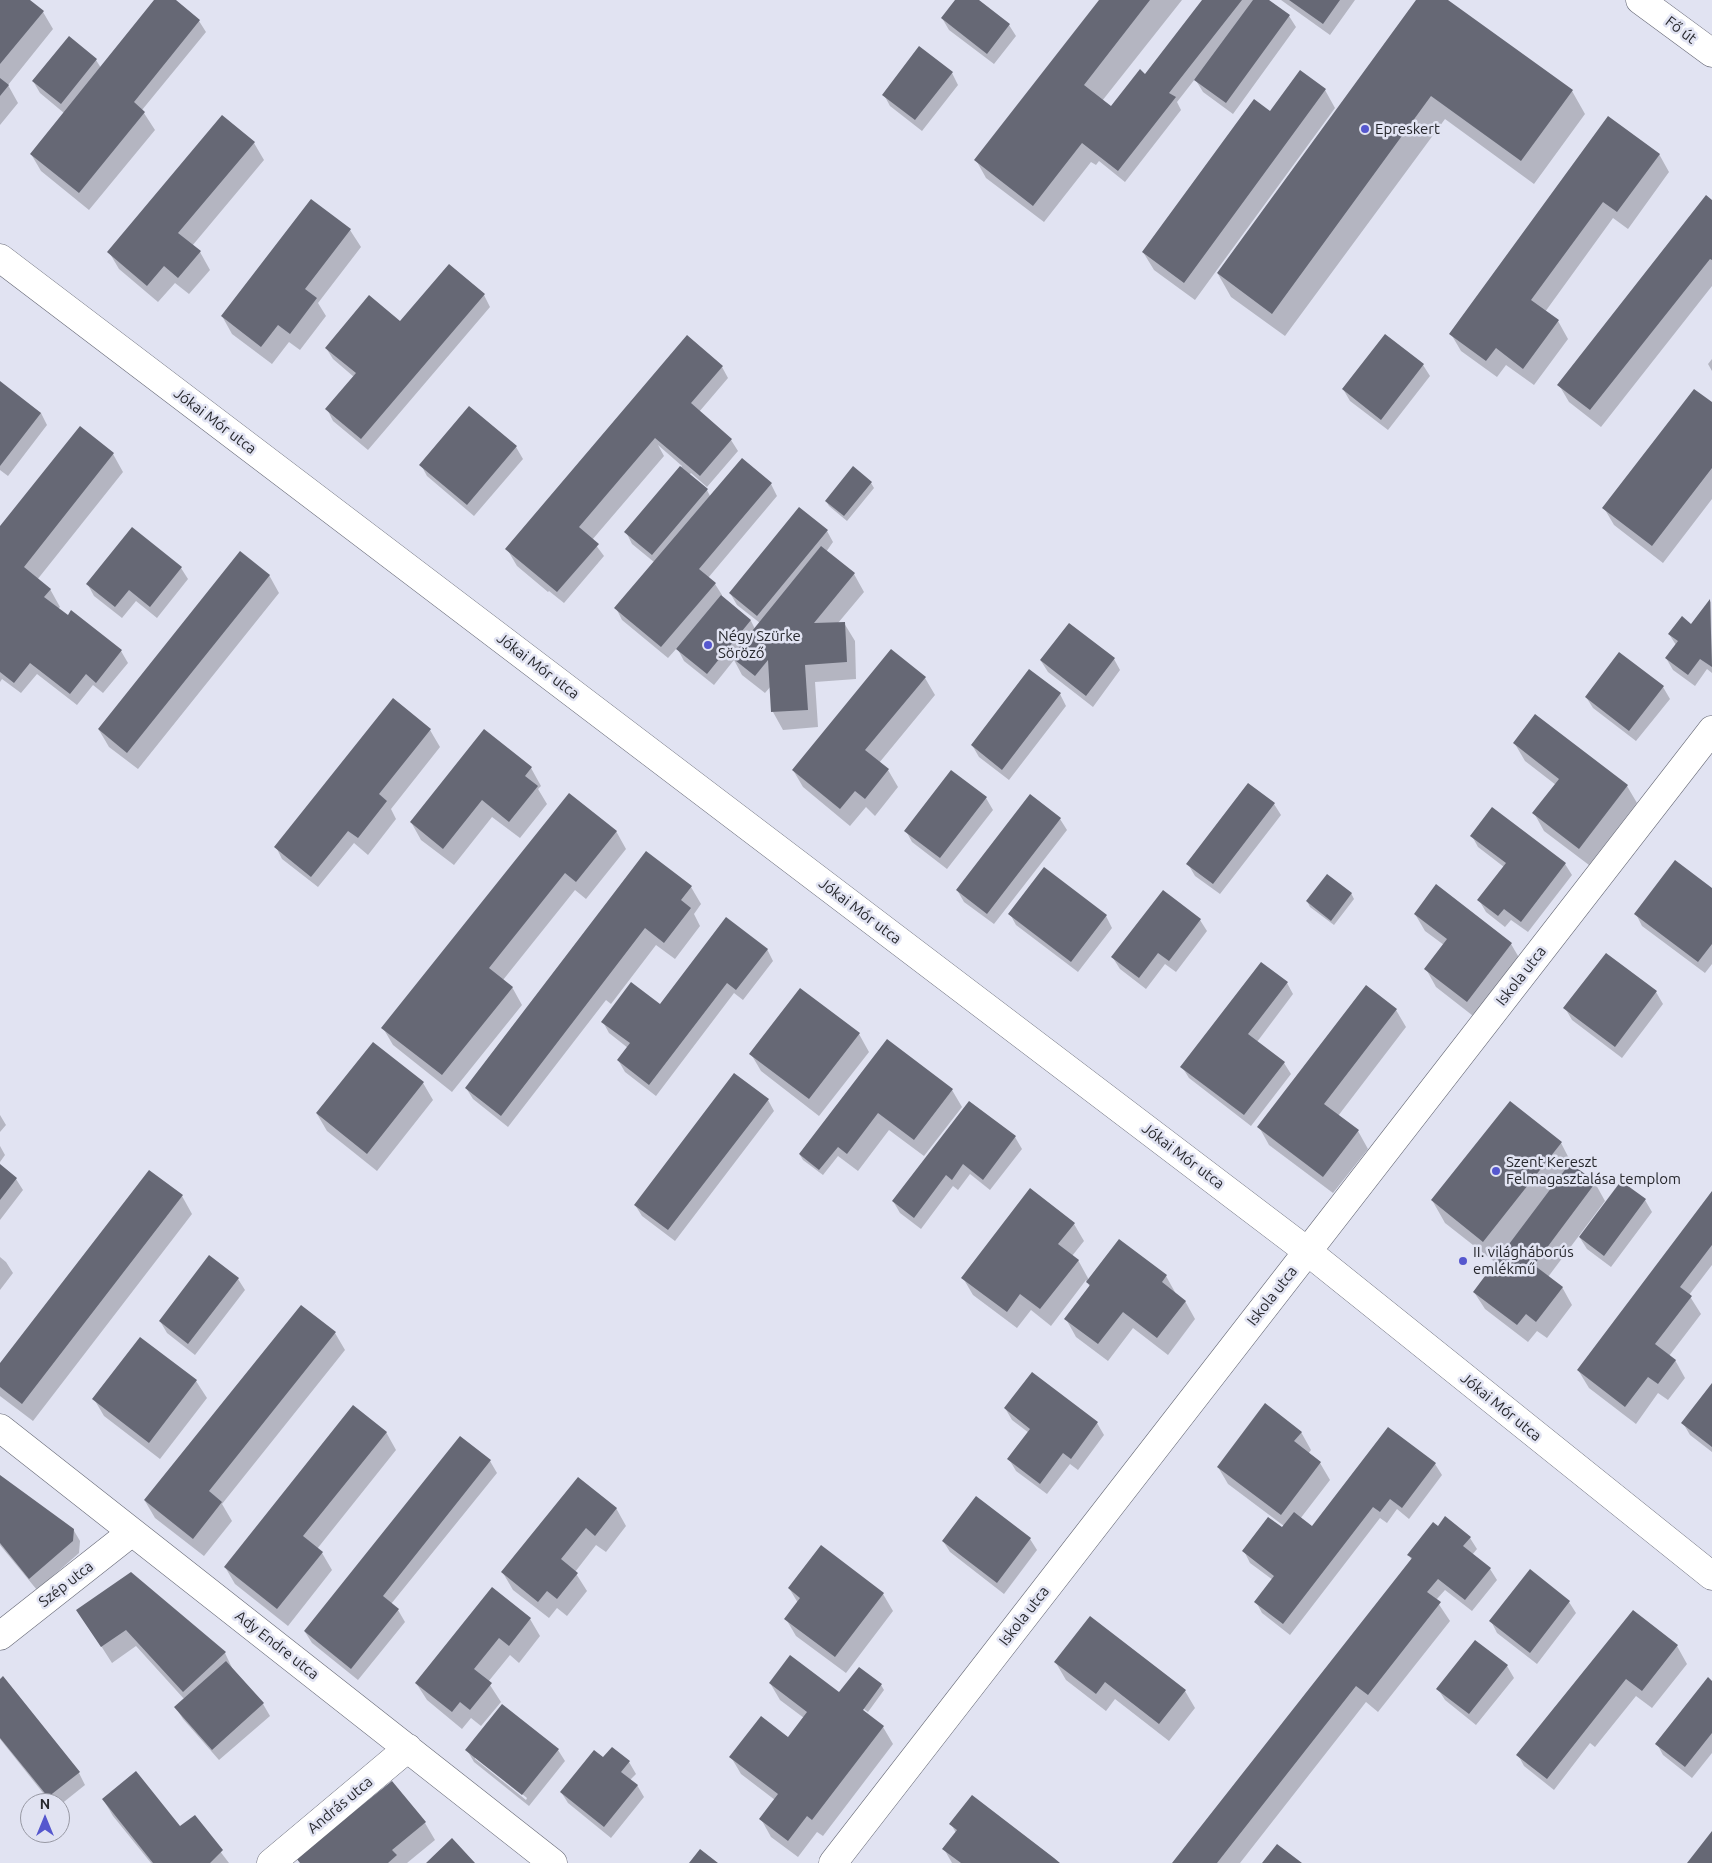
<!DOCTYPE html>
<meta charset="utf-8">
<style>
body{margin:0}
#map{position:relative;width:1712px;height:1863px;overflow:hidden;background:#e1e3f2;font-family:Ubuntu,sans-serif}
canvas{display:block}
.north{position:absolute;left:20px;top:1793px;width:50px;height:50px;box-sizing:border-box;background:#e1e3f2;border:1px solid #9798a3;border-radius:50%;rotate:0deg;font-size:14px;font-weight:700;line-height:20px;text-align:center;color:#27282d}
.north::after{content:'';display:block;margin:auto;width:18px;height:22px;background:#5557ce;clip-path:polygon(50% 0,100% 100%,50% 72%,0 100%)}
</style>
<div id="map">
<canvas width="1712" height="1863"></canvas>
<div class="north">N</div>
</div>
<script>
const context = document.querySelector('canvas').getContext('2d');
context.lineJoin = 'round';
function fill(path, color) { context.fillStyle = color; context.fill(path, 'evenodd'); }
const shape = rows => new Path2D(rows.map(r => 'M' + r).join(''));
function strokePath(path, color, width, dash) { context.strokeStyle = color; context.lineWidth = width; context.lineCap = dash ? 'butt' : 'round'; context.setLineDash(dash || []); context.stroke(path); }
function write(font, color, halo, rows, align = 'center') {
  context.font = font + ' Ubuntu,sans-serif'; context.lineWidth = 5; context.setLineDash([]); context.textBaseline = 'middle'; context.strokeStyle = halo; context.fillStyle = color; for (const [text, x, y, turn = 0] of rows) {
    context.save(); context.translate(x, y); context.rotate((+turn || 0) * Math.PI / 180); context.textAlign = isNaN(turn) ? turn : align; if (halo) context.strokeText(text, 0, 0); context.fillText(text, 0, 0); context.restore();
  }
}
fill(shape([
 [0,0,28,0,43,12,53,29,8,85,18,103,0,125],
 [156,0,174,0,199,21,206,32,142,110,155,130,89,210,41,171,31,154,64,113,40,93,33,81,69,38,96,60,101,68],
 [956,0,977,0,1009,25,1016,36,994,64,949,30,942,18],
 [1101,0,1182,0,1102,101,1111,109,1145,75,1204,0,1267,0,1289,16,1296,27,1233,114,1203,92,1195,79,1177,102,1181,110,1125,182,1099,161,1096,165,1091,162,1044,222,986,178,976,160],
 [1281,0,1355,0,1330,35],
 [1418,0,1446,0,1572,91,1585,114,1534,184,1445,119,1285,336,1231,297,1218,274],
 [1300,72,1325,90,1335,108,1195,300,1154,270,1143,252,1270,113],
 [952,73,958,85,922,131,890,106,884,95],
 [1608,117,1659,154,1669,172,1628,229,1613,218,1545,312,1558,321,1568,339,1534,385,1506,365,1497,377,1461,351,1451,334],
 [254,143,264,160,192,246,200,252,210,270,189,294,175,283,158,302,119,269,109,252],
 [311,200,350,230,361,247,318,303,326,316,300,350,289,342,272,364,232,334,222,316],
 [1712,201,1712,286,1601,427,1569,402,1559,385],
 [484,295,490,307,368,450,333,421,327,409,354,377,333,359,326,348],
 [1712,359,1712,371,1708,364],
 [1423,365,1430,376,1388,430,1350,401,1343,389],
 [722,367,728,378,699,412,731,440,738,451,707,487,691,473,689,475,707,490,710,496,771,484,777,496,708,578,715,584,722,595,721,597,751,621,755,629,760,623,737,605,730,593,827,531,833,542,826,552,854,574,864,592,838,623,844,623,855,641,856,679,815,682,818,727,783,730,773,712,771,686,765,693,742,675,734,660,714,685,684,661,677,648,668,658,622,620,616,608,654,562,632,544,626,532,682,466,658,445,664,456,592,540,604,556,564,603,549,591,548,592,517,566,507,549],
 [0,383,41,413,47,425,8,476,0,470],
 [1712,404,1712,499,1663,563,1614,525,1604,508],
 [469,408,516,447,523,459,474,516,427,476,421,465],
 [80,428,113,454,123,472,37,580,50,589,60,607,58,609,68,617,72,612,121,651,128,663,103,693,93,685,77,705,37,674,21,693,2,679,0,682,0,528],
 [871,483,874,488,847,521,829,506,826,501],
 [181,568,188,579,157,618,136,601,122,618,94,596,88,585],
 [269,575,279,593,138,769,109,747,99,730],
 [1711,601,1712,673,1707,669,1695,686,1673,670,1666,658,1676,645,1669,634,1691,625],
 [1114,659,1120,670,1093,707,1048,672,1041,661],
 [925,678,935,695,879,763,888,770,898,787,875,816,866,807,850,826,803,787,793,770],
 [1663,687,1670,699,1636,741,1593,708,1586,697],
 [1060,694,1066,706,1009,780,979,757,972,745],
 [430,730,440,747,391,809,396,819,368,855,354,843,318,887,282,859,276,847],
 [484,731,531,768,541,786,538,789,547,804,520,838,492,817,454,865,421,840,411,822],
 [1515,744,1627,786,1637,803,1589,865,1544,831,1534,813,1556,785,1525,761],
 [951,772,986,798,993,810,947,869,912,842,906,831],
 [569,795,616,831,626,849,586,899,575,890,503,980,512,987,522,1005,452,1092,393,1045,383,1028],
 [1274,804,1281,815,1220,894,1195,876,1188,864],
 [1060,819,1067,830,994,924,964,902,957,890],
 [1472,836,1565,864,1572,875,1528,932,1511,920,1505,927,1486,912,1479,900,1504,867,1478,847],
 [647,853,691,887,701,904,694,914,700,926,675,959,656,945,611,1004,606,1000,508,1127,473,1099,466,1088],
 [1712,890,1712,964,1705,973,1642,926,1636,914],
 [1351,893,1354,899,1334,925,1310,907,1307,901],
 [1010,914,1106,916,1112,928,1078,972,1016,925],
 [1415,914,1511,944,1521,961,1477,1019,1436,987,1426,969,1444,945,1425,931],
 [1200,920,1207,931,1176,972,1165,964,1146,989,1120,969,1113,958],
 [767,949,773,961,743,1000,734,993,656,1096,625,1072,618,1060,628,1048,609,1033,603,1022,660,1005],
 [1606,954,1656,992,1663,1004,1622,1058,1572,1020,1565,1008],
 [1287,983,1293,994,1257,1042,1284,1063,1291,1074,1251,1126,1189,1078,1182,1067],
 [1396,1010,1406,1027,1338,1116,1358,1131,1368,1149,1333,1193,1269,1145,1259,1127],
 [859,1034,869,1052,819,1116,761,1071,751,1054],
 [887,1041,952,1090,962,1107,924,1156,889,1130,858,1171,838,1156,823,1175,803,1160,800,1155],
 [423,1083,433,1100,377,1171,327,1131,317,1114],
 [768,1100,774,1111,675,1241,642,1216,635,1205],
 [970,1102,1015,1137,1022,1149,990,1190,970,1174,958,1190,953,1186,921,1229,900,1213,893,1201],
 [1510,1102,1561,1143,1574,1168,1595,1183,1605,1201,1548,1277,1562,1287,1572,1305,1547,1338,1537,1331,1528,1342,1485,1309,1474,1292,1496,1263,1445,1223,1432,1200],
 [0,1115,6,1125,0,1132],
 [0,1146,5,1155,0,1162],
 [0,1166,16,1179,23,1190,0,1220],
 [1622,1182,1645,1200,1652,1212,1611,1267,1587,1249,1580,1238],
 [1712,1193,1712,1265,1689,1295,1701,1314,1669,1356,1675,1360,1685,1378,1668,1400,1658,1393,1636,1424,1589,1388,1578,1370],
 [182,1196,192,1214,33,1421,0,1396,0,1365],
 [1074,1224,1084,1241,1072,1256,1078,1260,1089,1280,1166,1276,1176,1294,1185,1301,1195,1319,1168,1355,1133,1328,1108,1361,1076,1337,1066,1319,1090,1287,1086,1280,1051,1326,1031,1310,1017,1328,973,1295,963,1278],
 [0,1257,6,1262,13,1273,0,1290],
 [238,1279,245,1290,195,1355,167,1333,160,1321],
 [335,1333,345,1350,222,1504,232,1521,204,1556,155,1518,145,1501],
 [141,1339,196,1381,207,1398,160,1459,104,1416,94,1399],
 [1032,1374,1097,1423,1104,1435,1078,1470,1070,1464,1047,1494,1016,1471,1009,1459,1029,1433,1012,1420,1005,1408],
 [1712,1385,1712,1452,1690,1435,1683,1423],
 [386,1432,396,1450,317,1549,322,1553,332,1570,288,1626,235,1584,225,1567],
 [1301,1432,1311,1450,1308,1454,1320,1463,1330,1480,1300,1519,1312,1528,1435,1464,1442,1475,1409,1519,1397,1509,1387,1523,1380,1518,1290,1635,1262,1613,1256,1602,1273,1580,1250,1563,1244,1551,1284,1526,1228,1484,1218,1467],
 [490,1461,497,1473,391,1604,398,1610,405,1622,358,1680,312,1643,305,1632],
 [0,1476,73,1529,80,1541,79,1553,37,1590,0,1545],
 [616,1508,626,1526,606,1552,596,1545,575,1572,587,1591,567,1616,557,1608,549,1618,513,1590,503,1573],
 [1438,1528,1470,1538,1477,1549,1472,1555,1490,1569,1497,1580,1472,1611,1445,1590,1436,1600,1450,1621,1378,1712,1366,1702,1240,1863,1174,1863,1412,1561,1409,1555],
 [1030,1539,1037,1550,1004,1594,950,1552,943,1541],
 [131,1573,225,1653,234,1672,263,1704,270,1716,219,1760,183,1719,176,1708,185,1700,136,1646,112,1663,78,1610],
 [789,1588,883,1594,893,1611,846,1673,796,1636,786,1619,798,1603],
 [1569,1602,1576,1613,1537,1664,1497,1633,1491,1621],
 [530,1619,540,1636,519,1663,510,1655,488,1682,501,1702,481,1726,471,1718,462,1729,427,1700,416,1683],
 [1677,1646,1687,1664,1652,1708,1636,1696,1595,1747,1590,1743,1554,1790,1524,1766,1518,1755,1555,1707],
 [1056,1663,1185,1691,1195,1708,1169,1741,1115,1699,1106,1711,1066,1680],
 [1507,1666,1514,1678,1476,1725,1445,1700,1438,1689],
 [0,1680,79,1773,85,1785,60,1805,51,1803,0,1739],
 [1712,1682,1712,1753,1692,1778,1663,1755,1657,1744],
 [770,1683,839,1694,881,1685,884,1690,868,1712,844,1694,883,1727,893,1744,823,1836,817,1832,798,1857,771,1837,761,1819,775,1800,741,1774,731,1757,789,1738,804,1718,780,1700],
 [467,1750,558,1750,565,1761,529,1806,474,1762],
 [475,1756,527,1798,526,1800,475,1759],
 [604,1759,629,1762,636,1774,630,1780,637,1785,644,1797,611,1838,568,1803,561,1792],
 [103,1799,180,1828,194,1817,229,1863,151,1863,113,1816],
 [425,1823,435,1840,407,1863,300,1863],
 [951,1824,1058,1863,952,1863,944,1849,956,1833]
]), '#0003');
fill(shape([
 [0,0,30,0,44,11,0,64],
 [154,0,176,0,200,20,134,102,145,112,79,193,30,154],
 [955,0,979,0,1010,24,987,54,941,18],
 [1099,0,1150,0,1084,85,1111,106,1140,69,1145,74,1202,0,1242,0,1169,93,1176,97,1118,171,1082,143,1033,206,974,160],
 [1253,0,1269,0,1290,15,1226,103,1194,80],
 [1289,0,1340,0,1323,24],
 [1416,0,1448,0,1573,90,1521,161,1431,96,1272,314,1217,273],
 [69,36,97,59,61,104,32,81],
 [919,46,953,72,915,120,882,95],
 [1300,70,1326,89,1184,283,1142,252,1254,99,1270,111],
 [0,78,9,85,0,96],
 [222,115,255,142,178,233,201,251,178,278,164,266,147,286,107,252],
 [1608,116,1660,154,1617,212,1603,202,1531,300,1559,320,1523,369,1496,348,1486,361,1449,334],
 [1706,195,1712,200,1712,260,1710,259,1590,410,1557,385],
 [311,199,351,229,305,289,317,298,290,334,278,325,261,347,221,316],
 [449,264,485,294,361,439,325,409,356,373,325,348,369,295,400,321],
 [1385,334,1424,364,1381,420,1342,389],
 [687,335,723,366,691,403,732,439,700,476,655,438,579,527,599,544,557,592,505,549],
 [0,381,41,413,0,466],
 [1694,389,1712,402,1712,468,1652,546,1602,508],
 [469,406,517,446,467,505,419,465],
 [80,426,114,453,24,567,51,589,44,597,68,615,71,610,122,650,96,683,86,674,70,694,30,663,14,683,0,672,0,526],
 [742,458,772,483,699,569,716,583,661,647,614,608],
 [680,466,708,489,652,555,624,532],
 [853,466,872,482,844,516,825,501],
 [799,507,828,530,757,616,729,593],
 [132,527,182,567,150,607,129,590,115,607,86,584],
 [821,546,855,573,814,623,845,622,847,662,805,665,808,710,771,712,768,660,755,676,731,657],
 [240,551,270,575,127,753,98,729],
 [721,595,751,620,707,674,676,649],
 [1710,599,1712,667,1700,659,1688,675,1665,658,1678,641,1668,634,1682,616,1691,624],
 [1069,623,1115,658,1086,696,1040,660],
 [891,649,926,677,865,750,889,769,865,799,855,791,840,809,792,770],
 [1619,652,1664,686,1629,731,1585,697],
 [1029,669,1061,693,1002,770,971,745],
 [393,698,431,729,379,794,387,801,358,838,348,831,311,877,274,847],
 [1535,714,1628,785,1579,849,1532,813,1559,779,1513,743],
 [484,729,532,767,525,776,538,786,509,822,482,800,443,849,410,822],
 [951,770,987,797,940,858,904,831],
 [1248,783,1275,803,1213,884,1186,864],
 [569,793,617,831,576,882,565,873,489,968,513,987,442,1075,381,1028],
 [1030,794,1061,818,987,914,956,890],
 [1492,807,1566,863,1521,922,1504,909,1498,916,1477,900,1506,863,1470,836],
 [646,851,692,886,681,900,691,908,664,943,645,928,501,1116,465,1088],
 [1675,860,1712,888,1712,944,1698,962,1634,914],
 [1044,867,1107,915,1071,962,1008,914],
 [1327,874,1352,893,1331,921,1306,901],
 [1436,884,1512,943,1467,1002,1424,969,1447,939,1414,914],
 [1163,890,1201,919,1169,961,1158,953,1139,978,1111,957],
 [726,917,768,949,736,990,727,983,649,1085,617,1060,630,1043,601,1022,631,982,660,1004],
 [1606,953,1657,991,1615,1047,1563,1008],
 [1261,962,1288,982,1248,1034,1285,1062,1244,1115,1180,1067],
 [1366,985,1397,1009,1324,1104,1359,1130,1323,1177,1257,1127],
 [800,988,860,1033,809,1099,749,1054],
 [887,1039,953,1089,914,1140,878,1113,847,1154,838,1147,819,1170,799,1154],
 [373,1042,424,1082,367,1154,316,1113],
 [734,1073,769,1099,668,1230,634,1205],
 [969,1101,1016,1136,983,1180,963,1164,952,1180,946,1175,914,1218,892,1201],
 [1510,1101,1562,1142,1483,1242,1431,1200],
 [1570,1163,1596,1182,1534,1265,1563,1287,1536,1322,1526,1314,1517,1325,1473,1292],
 [0,1164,17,1178,0,1200],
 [149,1170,183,1195,22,1404,0,1387,0,1363],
 [1621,1181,1646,1199,1604,1256,1579,1237],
 [1030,1188,1075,1223,1058,1244,1079,1260,1040,1309,1020,1294,1007,1312,961,1278],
 [1712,1191,1712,1245,1680,1287,1692,1296,1655,1344,1676,1360,1658,1384,1648,1377,1625,1407,1577,1370],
 [1119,1239,1167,1275,1162,1282,1186,1301,1157,1338,1123,1312,1098,1344,1064,1319,1090,1285,1086,1282],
 [209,1255,239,1278,188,1344,159,1321],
 [301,1305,336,1332,209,1491,222,1502,193,1539,144,1500],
 [140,1337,197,1380,149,1443,92,1399],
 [1032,1372,1098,1422,1071,1459,1063,1453,1040,1484,1007,1459,1030,1429,1004,1408],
 [1712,1383,1712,1447,1681,1423],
 [1265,1403,1302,1432,1294,1441,1321,1462,1281,1515,1217,1467],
 [353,1405,387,1432,303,1536,323,1552,277,1609,224,1567],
 [1388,1427,1436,1463,1402,1508,1390,1499,1380,1512,1373,1507,1283,1624,1254,1602,1274,1576,1242,1551,1268,1517,1282,1527,1294,1512,1312,1526],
 [460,1436,491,1460,383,1596,399,1609,351,1669,304,1631],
 [0,1475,74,1529,73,1541,29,1579,0,1543],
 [578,1477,617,1508,595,1536,586,1528,561,1559,578,1573,557,1599,547,1591,538,1602,501,1572],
 [976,1496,1031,1538,997,1583,942,1541],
 [1445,1516,1471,1537,1463,1546,1491,1568,1465,1600,1438,1579,1427,1592,1441,1602,1368,1695,1356,1686,1217,1863,1172,1863,1412,1558,1407,1555,1433,1522,1438,1526],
 [821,1545,884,1593,835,1657,784,1619,800,1598,788,1588],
 [1530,1569,1570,1601,1530,1653,1489,1621],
 [131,1572,226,1652,183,1692,126,1630,101,1647,76,1610],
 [492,1587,531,1618,509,1646,499,1638,474,1669,492,1683,470,1710,460,1702,452,1712,415,1683],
 [1633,1610,1678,1645,1642,1691,1626,1679,1547,1779,1516,1755],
 [1090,1616,1186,1690,1159,1724,1105,1682,1096,1694,1054,1662],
 [1475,1640,1508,1665,1469,1714,1436,1689],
 [790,1655,839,1692,859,1667,882,1684,863,1710,884,1726,812,1820,807,1816,788,1841,759,1819,778,1794,729,1757,761,1716,788,1737,807,1712,769,1683],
 [226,1661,264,1703,212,1750,174,1707],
 [3,1676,80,1772,48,1797,0,1738,0,1679],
 [1708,1677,1712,1681,1712,1733,1685,1767,1655,1744],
 [502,1704,559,1749,522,1795,465,1750],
 [612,1747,630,1761,621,1772,638,1785,604,1827,560,1792,594,1750,603,1757],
 [136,1771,180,1826,195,1815,223,1850,210,1863,153,1863,102,1799],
 [392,1781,426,1822,392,1850,397,1855,388,1863,300,1863,296,1858],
 [972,1795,1054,1858,1060,1863,961,1863,942,1849,957,1830,949,1824],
 [1712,1831,1712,1863,1687,1863],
 [452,1838,475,1863,426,1863],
 [1277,1844,1302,1863,1262,1863],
 [700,1849,718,1863,689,1863]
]), '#666875');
const minor = shape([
 [0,258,1307,1251,1712,1576],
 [0,1428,553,1863],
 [0,1636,132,1532],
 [271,1863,408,1748],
 [833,1863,1712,730]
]);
const primary = shape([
 [1640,0,1712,53]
]);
strokePath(minor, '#666875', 29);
strokePath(primary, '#666875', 29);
strokePath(minor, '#fff', 28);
strokePath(primary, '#fff', 28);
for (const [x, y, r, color] of [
 [1365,129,5,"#5557ce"],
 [708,645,5,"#5557ce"],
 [1496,1171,5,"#5557ce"],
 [1463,1261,5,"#5557ce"]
]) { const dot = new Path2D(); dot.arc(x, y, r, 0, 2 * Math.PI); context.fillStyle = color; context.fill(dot); strokePath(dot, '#e1e3f2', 2); }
write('15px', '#27282d', '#e1e3f2', [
 ["Fő út",1681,30,37],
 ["Jókai Mór utca",215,421,37],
 ["Jókai Mór utca",538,666,37],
 ["Jókai Mór utca",860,911,37],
 ["Iskola utca",1521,976,-52],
 ["Jókai Mór utca",1183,1156,37],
 ["Iskola utca",1272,1296,-52],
 ["Jókai Mór utca",1501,1407,39],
 ["Szép utca",66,1584,-38],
 ["Iskola utca",1024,1616,-52],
 ["Ady Endre utca",277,1645,38],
 ["András utca",340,1805,-40]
]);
write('15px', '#27282d', '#e1e3f2', [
 ["Epreskert",1375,129],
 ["Négy Szürke",718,636],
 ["Söröző",718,653],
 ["Szent Kereszt",1506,1162],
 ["Felmagasztalása templom",1506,1179],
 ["II. világháborús",1473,1252],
 ["emlékmű",1473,1269]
], 'left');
</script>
